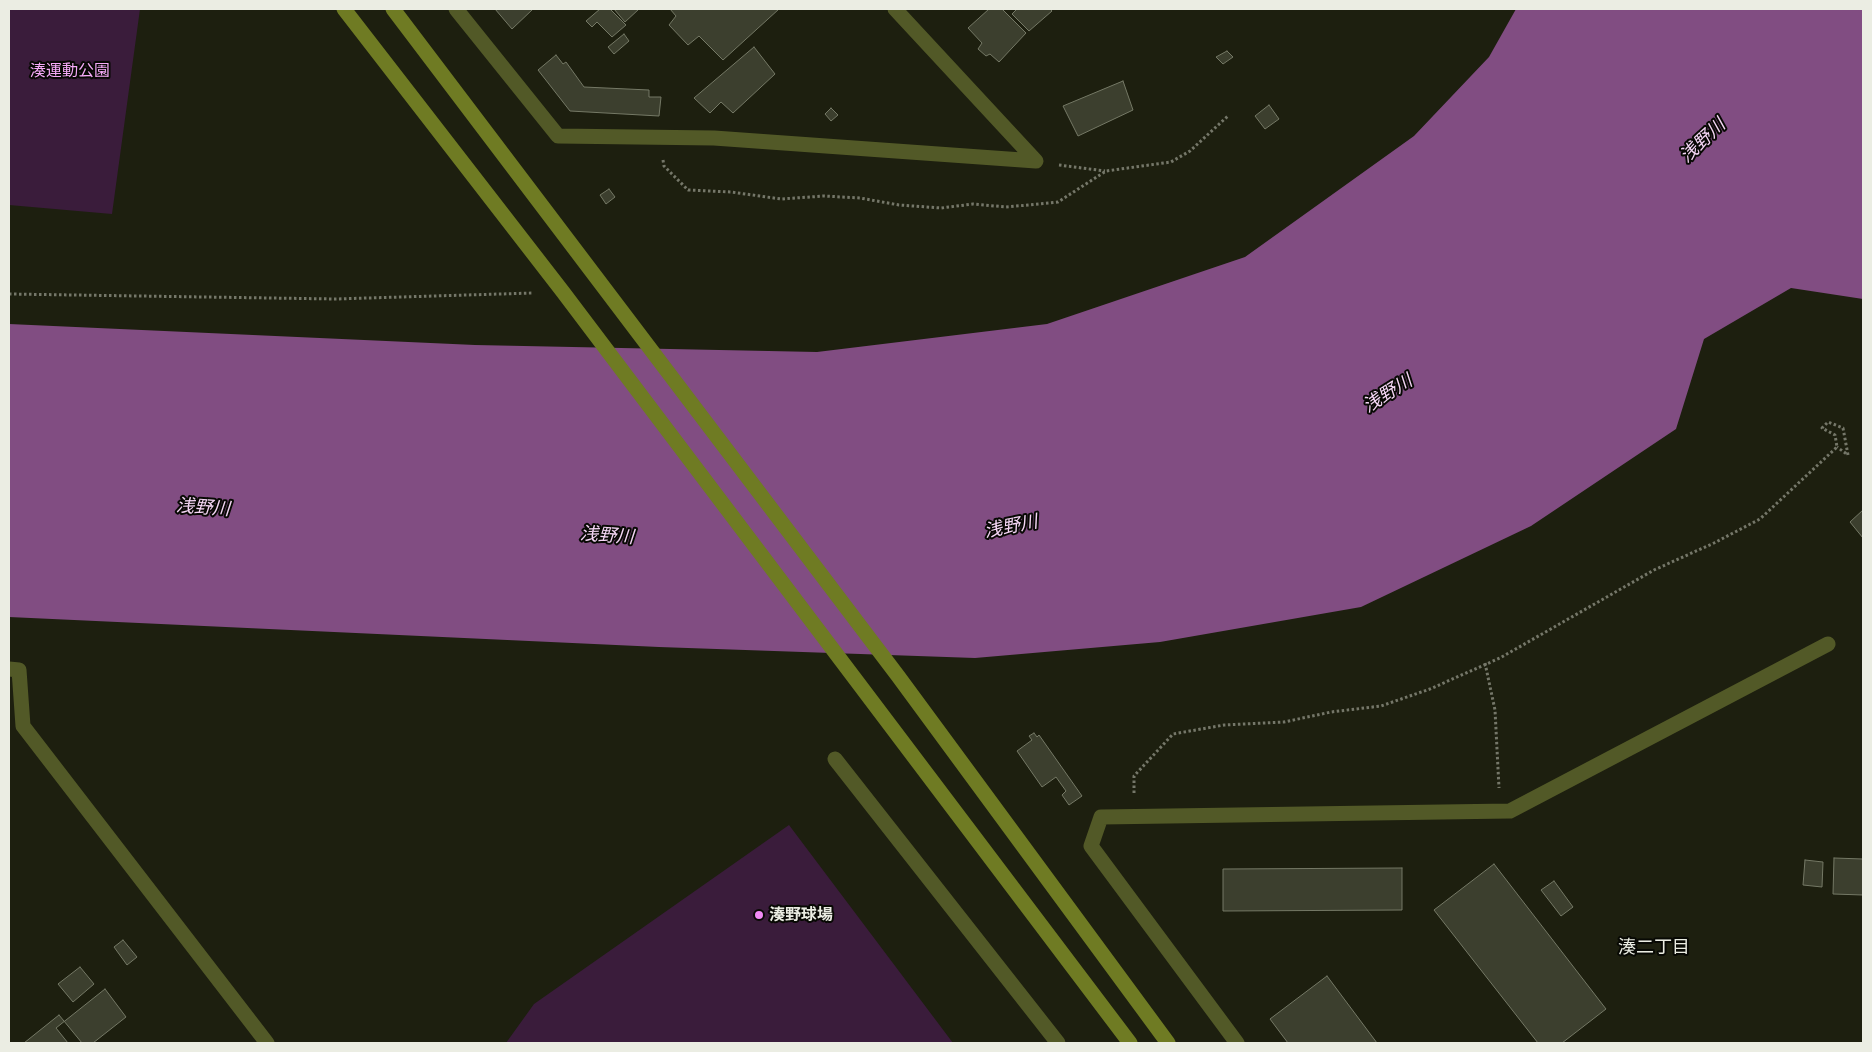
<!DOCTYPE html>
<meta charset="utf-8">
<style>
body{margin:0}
#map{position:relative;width:1872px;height:1052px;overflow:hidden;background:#1d1f0f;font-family:Karla,sans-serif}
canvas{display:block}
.frame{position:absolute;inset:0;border:10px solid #ebede3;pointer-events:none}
</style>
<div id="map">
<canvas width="1872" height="1052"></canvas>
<div class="frame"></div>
</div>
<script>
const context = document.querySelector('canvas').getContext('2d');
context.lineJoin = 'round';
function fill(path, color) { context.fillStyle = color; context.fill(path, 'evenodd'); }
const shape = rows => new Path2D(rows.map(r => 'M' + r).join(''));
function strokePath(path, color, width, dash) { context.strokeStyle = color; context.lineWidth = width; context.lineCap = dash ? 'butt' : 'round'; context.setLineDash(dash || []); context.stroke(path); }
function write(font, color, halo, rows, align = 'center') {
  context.font = font + ' Karla,"Noto Sans JP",sans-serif'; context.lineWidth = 4; context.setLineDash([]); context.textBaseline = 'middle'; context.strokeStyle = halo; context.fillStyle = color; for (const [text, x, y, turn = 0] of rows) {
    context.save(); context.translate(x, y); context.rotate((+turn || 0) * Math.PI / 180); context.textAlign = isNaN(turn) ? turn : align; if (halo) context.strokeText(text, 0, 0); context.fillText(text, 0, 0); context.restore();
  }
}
fill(shape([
 [9,9,140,9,112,214,9,205],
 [789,825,953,1043,506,1043,534,1004]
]), '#3a1c3b');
fill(shape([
 [1516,9,1863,9,1863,299,1791,288,1704,339,1676,429,1531,526,1361,607,1160,642,975,658,659,647,9,617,9,324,475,345,817,352,1047,324,1245,257,1414,136,1489,57]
]), '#814d82');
const building = shape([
 [495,9,533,9,512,29,495,9],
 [600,9,610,9,626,25,612,37,597,22,592,27,586,21,600,9],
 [614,9,639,9,625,22,614,9],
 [670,9,779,9,723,60,699,36,688,45,669,25,676,16,670,9],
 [989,9,1002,9,1026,33,999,62,990,54,986,56,978,49,982,43,968,28,989,9],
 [1017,9,1050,9,1052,11,1029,31,1012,14,1017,9],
 [624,34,629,41,614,54,608,47,624,34],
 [754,47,775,74,733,113,721,102,710,113,694,98,754,47],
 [1227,51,1233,57,1223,64,1216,57,1227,51],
 [556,55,563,64,566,62,584,87,649,90,649,97,661,97,659,116,570,111,538,70,556,55],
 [1123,81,1133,110,1078,136,1063,106,1123,81],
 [1269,105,1279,119,1265,129,1255,116,1269,105],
 [831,108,838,115,831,121,825,114,831,108],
 [609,189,615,197,606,204,600,195,609,189],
 [1863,510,1863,538,1850,522,1863,510],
 [1034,733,1037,737,1039,735,1082,796,1069,805,1062,795,1066,791,1056,777,1042,787,1017,751,1032,740,1029,736,1034,733],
 [1834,858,1863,859,1863,895,1833,894,1834,858],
 [1805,860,1823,862,1822,887,1803,885,1805,860],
 [1494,864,1606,1009,1562,1043,1538,1043,1434,910,1494,864],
 [1402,868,1402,910,1223,911,1223,869,1402,868],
 [1554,881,1573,907,1561,916,1541,890,1554,881],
 [123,940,137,957,127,965,114,947,123,940],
 [80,967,94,984,73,1002,58,984,80,967],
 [1327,976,1377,1043,1288,1043,1270,1019,1327,976],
 [105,989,126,1017,93,1043,68,1043,56,1028,105,989],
 [59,1015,82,1043,24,1043,59,1015]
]);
fill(building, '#3c3f2e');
strokePath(building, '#757966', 1);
strokePath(shape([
 [663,160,664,166,688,190,731,192,781,199,824,196,860,198,899,205,941,208,973,204,1006,207,1028,205,1058,202,1106,171,1171,162,1190,151,1229,115],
 [1059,165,1105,171],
 [9,294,335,299,533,293],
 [1485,663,1495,710,1499,788],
 [1134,793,1134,776,1173,734,1224,725,1284,722,1331,712,1381,706,1430,689,1500,658,1654,570,1714,543,1760,519,1837,447,1835,435,1822,428,1828,422,1843,428,1848,455,1837,447]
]), '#757769', 3, [2.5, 2.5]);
strokePath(shape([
 [456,9,558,136,714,138,1036,161,895,9],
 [9,669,19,670,23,726,267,1043],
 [835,759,1058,1043],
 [1237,1043,1091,846,1101,817,1510,811,1828,644]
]), '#525927', 15);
strokePath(shape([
 [344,9,563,292,1130,1043],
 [393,9,898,676,1168,1043]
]), '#6f7b23', 15);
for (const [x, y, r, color] of [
 [759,915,5,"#f18af4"]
]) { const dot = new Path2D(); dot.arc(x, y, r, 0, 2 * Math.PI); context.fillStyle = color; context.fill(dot); strokePath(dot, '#080904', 2); }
write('16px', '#f5aaf7', '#080904', [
 ["湊運動公園",70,71]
]);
write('bold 16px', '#ebede3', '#080904', [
 ["湊野球場",769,915]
], 'left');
write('italic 18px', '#f6d7f6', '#080904', [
 ["浅野川",1703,141,-43],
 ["浅野川",1388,394,-32],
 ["浅野川",203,508,4],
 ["浅野川",1011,527,-11],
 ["浅野川",607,536,4]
]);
write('18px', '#ebede3', '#080904', [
 ["湊二丁目",1654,948]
]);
</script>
